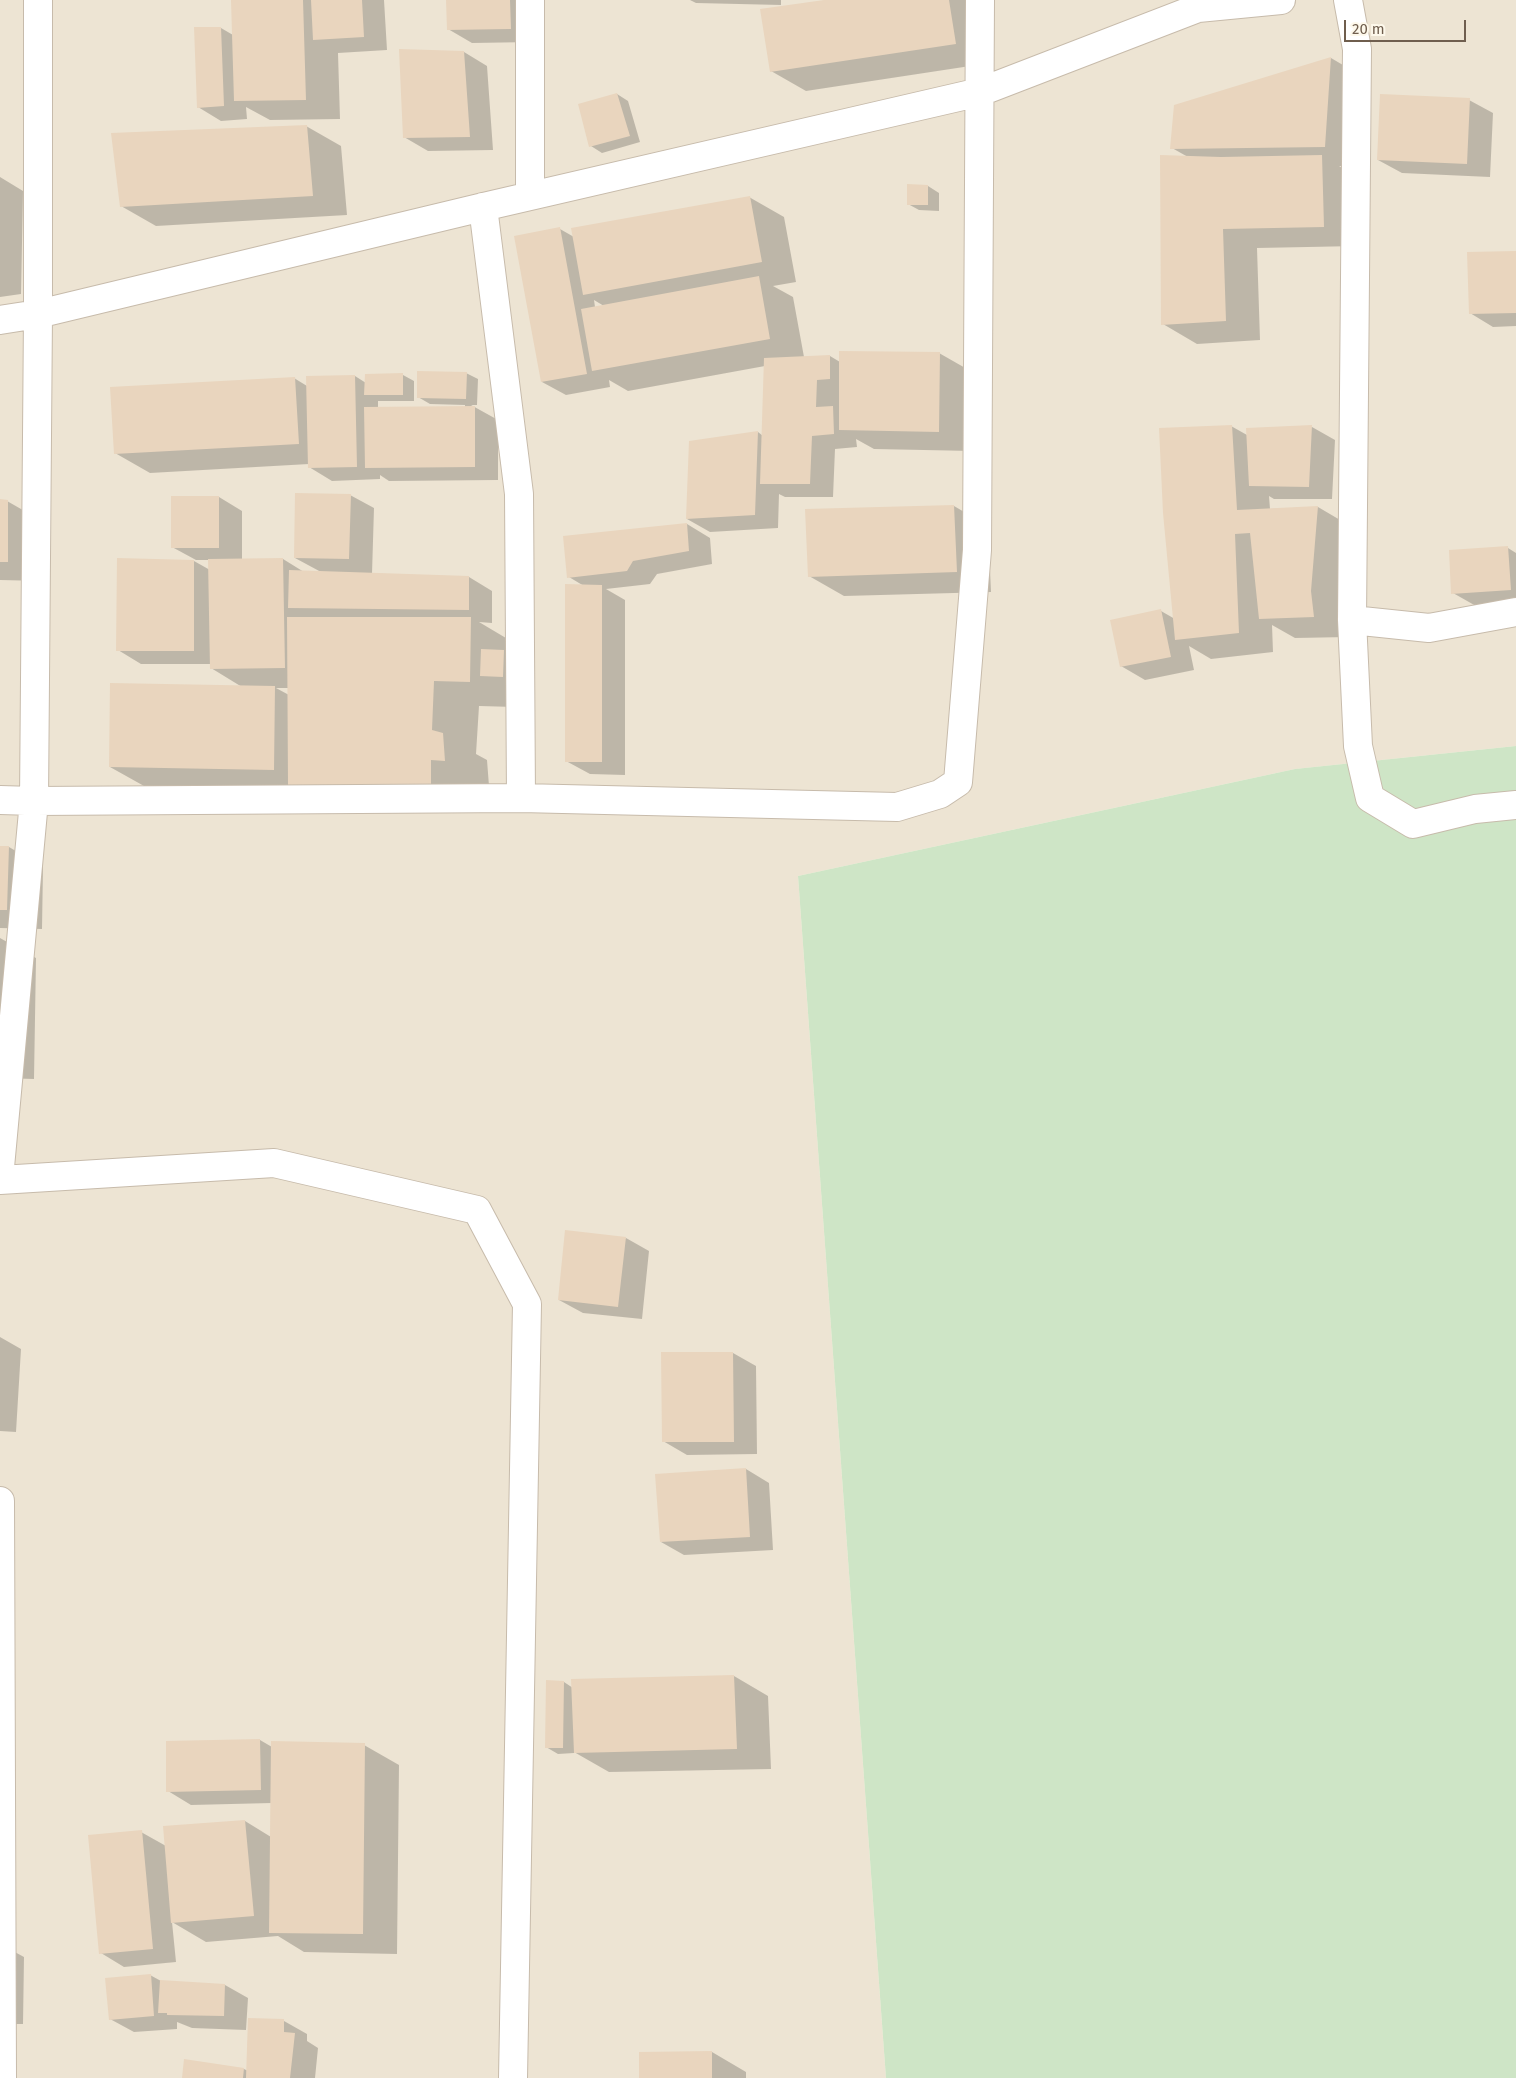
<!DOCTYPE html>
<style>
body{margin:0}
#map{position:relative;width:1516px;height:2078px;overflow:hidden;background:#f9f4e5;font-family:"Fira Sans",sans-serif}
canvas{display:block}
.scale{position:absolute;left:1344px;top:20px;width:122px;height:22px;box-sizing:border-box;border:2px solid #6f5e4e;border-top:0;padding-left:6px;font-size:15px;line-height:18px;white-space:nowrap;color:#6f5e4e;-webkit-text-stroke:4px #fdf8eb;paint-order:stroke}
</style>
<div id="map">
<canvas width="1516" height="2078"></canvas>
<div class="scale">20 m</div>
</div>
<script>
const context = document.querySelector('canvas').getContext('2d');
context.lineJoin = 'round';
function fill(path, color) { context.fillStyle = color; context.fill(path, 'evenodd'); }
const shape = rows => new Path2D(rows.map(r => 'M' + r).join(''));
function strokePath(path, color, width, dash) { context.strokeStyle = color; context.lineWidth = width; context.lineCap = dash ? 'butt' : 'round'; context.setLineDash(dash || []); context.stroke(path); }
fill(shape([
 [0,0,1516,0,1516,746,1295,769,798,876,886,2078,0,2078]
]), '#ede4d3');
fill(shape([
 [1516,746,1516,2078,886,2078,798,876,1295,769]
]), '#cee5c6');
fill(shape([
 [232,0,384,0,387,50,338,53,340,119,270,120,246,107,247,119,221,121,198,107,221,28,233,35],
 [447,0,517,0,533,42,472,43,448,29],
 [690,0,781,0,781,5,696,3],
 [833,0,976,0,990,63,806,91,771,71],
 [464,52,487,66,493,150,428,151,404,137],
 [1331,58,1365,78,1359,166,1339,166,1356,176,1358,246,1257,248,1260,340,1197,344,1163,324,1188,157,1172,148],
 [617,94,628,101,640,142,602,153,591,146],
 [1469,100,1493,113,1490,177,1402,173,1378,160],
 [306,126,341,146,347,215,156,226,121,206],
 [0,177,23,191,21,294,0,297],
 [928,186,939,193,939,211,919,210,908,204],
 [749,197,784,217,796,282,773,286,793,297,804,357,830,356,840,362,939,353,974,373,973,451,874,449,856,439,857,447,835,449,833,497,785,497,779,494,778,528,710,532,687,519,758,432,763,436,765,366,628,391,609,380,610,387,566,395,542,382,560,229,574,237],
 [594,300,604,306,595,307],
 [1516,252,1516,326,1493,327,1470,313],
 [466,373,478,379,477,405,471,405,498,420,498,480,389,481,380,475,380,479,332,481,309,467,309,464,150,473,115,453,294,378,307,386,355,376,366,383,366,375,403,375,414,381,414,401,378,401,378,408,465,407,465,405,430,404,418,397],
 [1231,426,1247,435,1312,427,1335,440,1332,499,1274,499,1269,496,1270,509,1318,507,1352,527,1348,637,1295,638,1272,625,1273,652,1211,659,1189,646,1194,670,1145,680,1121,666,1161,611,1175,619],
 [350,495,374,508,372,574,469,577,492,591,492,623,479,622,516,644,515,707,479,706,476,754,487,760,489,786,298,789,144,786,110,767,242,687,211,668,211,664,141,664,118,650,194,561,210,570,209,560,196,560,172,547,172,497,219,497,242,511,242,560,283,559,304,572,321,572,295,558],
 [276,688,289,688,289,695],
 [0,501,7,501,42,521,42,581,0,580],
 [954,506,988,526,991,592,844,596,809,576],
 [687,524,710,538,712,564,657,574,650,584,606,589,625,600,625,775,590,774,566,761,584,586,569,577],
 [1508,548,1516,553,1516,604,1476,606,1453,593],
 [0,847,9,847,43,867,42,929,0,928],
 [0,938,36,958,34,1079,0,1078],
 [626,1238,649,1251,642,1319,583,1313,559,1300],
 [0,1337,21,1349,16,1432,0,1431],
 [733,1353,756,1366,757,1454,687,1455,663,1441,663,1354],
 [746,1469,769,1483,773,1550,684,1555,661,1542],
 [734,1676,768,1696,771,1769,609,1772,574,1752,574,1753,558,1754,546,1747,564,1682,573,1688],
 [260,1740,272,1747,364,1745,399,1765,397,1954,304,1952,278,1936,206,1942,172,1922,176,1962,124,1967,101,1953,141,1832,166,1846,245,1821,271,1837,272,1803,191,1805,168,1791,167,1742],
 [0,1944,24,1957,23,2024,0,2024],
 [150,1975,161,1981,225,1985,248,1998,246,2030,192,2028,177,2022,177,2029,134,2032,110,2019],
 [249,2020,284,2021,307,2034,307,2041,318,2048,315,2078,183,2078,185,2061,244,2069,248,2071],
 [712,2052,746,2072,746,2078,641,2078]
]), '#0003');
fill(shape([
 [231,0,303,0,306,100,234,101],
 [311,0,362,0,364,37,313,40],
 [446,0,510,0,511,29,447,30],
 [824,0,949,0,956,44,770,72,760,9],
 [194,27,221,27,224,106,197,108],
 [399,49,464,51,470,137,403,138],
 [1331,57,1325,147,1170,149,1174,105],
 [617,93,630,136,589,147,578,104],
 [1380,94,1470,98,1467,164,1377,160],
 [307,125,313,196,120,207,111,133],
 [1160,155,1221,157,1322,155,1324,227,1223,229,1226,321,1161,325],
 [907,184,928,185,928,205,907,205],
 [750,196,762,262,583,295,571,228],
 [560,227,587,374,541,382,514,236],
 [1516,251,1516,313,1469,314,1467,252],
 [759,276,770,339,592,371,581,309],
 [839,351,940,352,939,432,839,430],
 [830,355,830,379,817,380,816,407,833,406,834,434,812,436,810,484,760,484,764,358],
 [417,371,467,372,466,399,417,398],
 [403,373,403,395,364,395,365,374],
 [355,375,357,467,308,468,306,376],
 [295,377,299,444,114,454,110,387],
 [475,406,475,467,365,468,364,407],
 [1232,425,1237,510,1318,506,1311,591,1314,617,1259,619,1250,533,1235,534,1239,633,1175,640,1163,513,1159,428],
 [1312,425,1309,487,1249,486,1246,428],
 [758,431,755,515,686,519,689,441],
 [295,493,351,494,349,559,294,558],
 [171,496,219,496,219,548,171,548],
 [0,499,8,500,8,562,0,562],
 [954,505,957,572,808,577,805,509],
 [687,523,689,551,633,561,627,571,567,578,563,536],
 [1508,546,1511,590,1451,594,1449,550],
 [117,558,194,560,194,651,116,651],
 [283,558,285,668,210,669,208,559],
 [289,570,469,576,469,610,288,608],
 [565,584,602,585,602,762,565,762],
 [1161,609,1171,657,1120,667,1110,620],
 [287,617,471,617,470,682,434,681,432,730,443,733,445,761,431,760,431,787,288,785],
 [481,649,504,650,503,677,480,676],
 [110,683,275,686,274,770,109,767],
 [0,846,9,846,7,910,0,910],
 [565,1230,626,1237,618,1307,558,1300],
 [661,1352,733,1352,734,1442,662,1442],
 [746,1468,750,1537,660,1542,655,1474],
 [734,1675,737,1749,574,1753,571,1679],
 [546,1680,564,1681,563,1748,545,1748],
 [260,1739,261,1790,166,1792,166,1741],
 [271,1741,365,1743,363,1934,269,1933],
 [245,1820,254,1916,171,1923,163,1826],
 [142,1830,153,1949,99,1954,88,1835],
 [151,1974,154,2016,109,2020,105,1978],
 [160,1980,225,1984,224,2016,167,2015,167,2013,158,2013],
 [248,2018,284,2019,284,2032,295,2033,290,2078,246,2078],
 [712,2051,712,2078,639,2078,639,2052],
 [184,2059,244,2068,243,2078,182,2078]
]), '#e9d5be');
const minor = shape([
 [1348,0,1357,49,1352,620,1358,746,1370,798,1413,824,1475,809,1516,805],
 [530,196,530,0],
 [483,207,519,494,521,798],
 [0,320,38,314,483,207,980,92,1198,8,1281,0],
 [1352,620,1429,628,1516,612],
 [0,800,34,801,521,798,897,807,940,794,958,782,977,550,980,0],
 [0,1167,34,801,38,314,38,0],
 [0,1180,274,1163,477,1210,527,1304,513,2078],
 [0,1501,2,2078]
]);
strokePath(minor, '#c7bbab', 30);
strokePath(minor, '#fff', 28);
</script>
